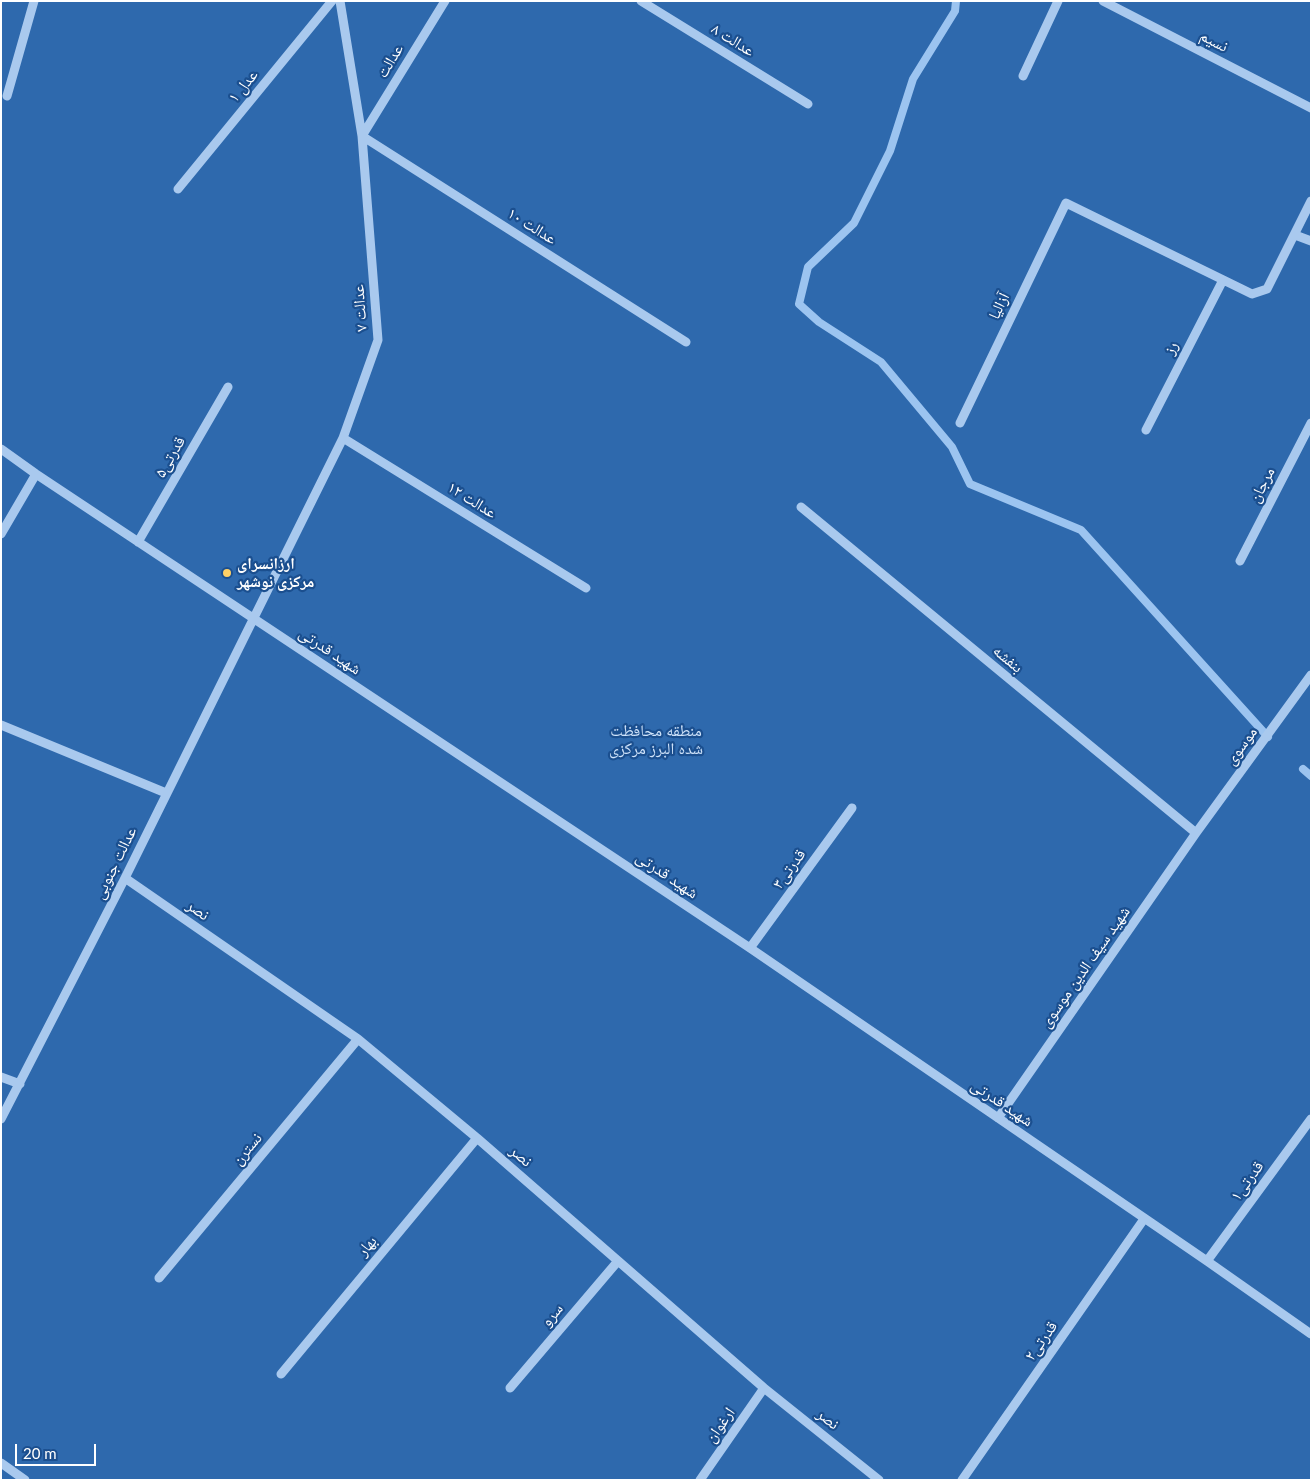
<!DOCTYPE html>
<meta charset="utf-8">
<style>
body{margin:0}
#map{position:relative;width:1312px;height:1481px;overflow:hidden;background:#1b4f8f;font-family:Lato,sans-serif}
canvas{display:block}
.frame{position:absolute;inset:0;border:2px solid #fff;pointer-events:none}
.scale{position:absolute;left:15px;top:1444px;width:81px;height:22px;box-sizing:border-box;border:2px solid #fff;border-top:0;padding-left:6px;font-size:15px;line-height:18px;white-space:nowrap;color:#fff;-webkit-text-stroke:4px #1b4f8f;paint-order:stroke}
</style>
<div id="map">
<canvas width="1312" height="1481"></canvas>
<div class="frame"></div>
<div class="scale">20 m</div>
</div>
<script>
const context = document.querySelector('canvas').getContext('2d');
context.lineJoin = 'round';
function fill(path, color) { context.fillStyle = color; context.fill(path, 'evenodd'); }
const shape = rows => new Path2D(rows.map(r => 'M' + r).join(''));
function strokePath(path, color, width, dash) { context.strokeStyle = color; context.lineWidth = width; context.lineCap = dash ? 'butt' : 'round'; context.setLineDash(dash || []); context.stroke(path); }
function write(font, color, halo, rows, align = 'center') {
  context.font = font + ' Lato,"Noto Naskh Arabic",sans-serif'; context.lineWidth = 4.5; context.setLineDash([]); context.textBaseline = 'middle'; context.strokeStyle = halo; context.fillStyle = color; for (const [text, x, y, turn = 0] of rows) {
    context.save(); context.translate(x, y); context.rotate((+turn || 0) * Math.PI / 180); context.textAlign = isNaN(turn) ? turn : align; if (halo) context.strokeText(text, 0, 0); context.fillText(text, 0, 0); context.restore();
  }
}
fill(shape([
 [1,1,1311,1,1311,1480,1,1480]
]), '#2e69ad');
strokePath(shape([
 [956,1,955,11,913,79,890,151,854,223,808,267,799,304,819,322,881,362,952,447,970,484,1081,530,1268,737],
 [1303,769,1311,776]
]), '#9cc4f0', 8);
strokePath(shape([
 [445,1,362,136,686,342],
 [641,1,808,104],
 [1103,1,1311,108],
 [1023,76,1058,1],
 [7,96,34,1],
 [178,189,332,1],
 [1295,235,1311,241],
 [960,423,1066,203,1252,294,1267,289,1311,201],
 [1146,430,1223,280],
 [343,438,586,588],
 [1,449,36,474,750,948,1207,1261,1311,1334],
 [801,507,1196,833],
 [1,534,36,474],
 [138,542,228,387],
 [1240,561,1311,423],
 [1,725,166,793],
 [125,878,358,1039,477,1138,764,1388,879,1480],
 [750,948,852,808],
 [1,1077,20,1084],
 [998,1118,1196,833,1311,675],
 [1,1119,125,878,343,438,378,340,362,136,340,1],
 [1207,1261,1311,1119],
 [159,1278,358,1039],
 [281,1374,477,1138],
 [510,1388,618,1261],
 [1,1463,25,1480],
 [700,1480,764,1388],
 [962,1480,1144,1219]
]), '#a9c9ee', 9);
for (const [x, y, r, color] of [
 [227,573,5,"#ffd166"]
]) { const dot = new Path2D(); dot.arc(x, y, r, 0, 2 * Math.PI); context.fillStyle = color; context.fill(dot); strokePath(dot, '#1b4f8f', 2); }
write('16px', '#fff', '#1b4f8f', [
 ["عدالت ۸",733,40,32],
 ["نسیم",1214,41,27],
 ["عدالت",390,61,-59],
 ["عدل ۱",243,86,-51],
 ["عدالت ۱۰",532,226,32],
 ["آزالیا",999,306,-64],
 ["۷ عدالت",360,308,-94],
 ["رز",1171,348,-63],
 ["قدرتی۵",170,457,-60],
 ["مرجان",1262,485,-63],
 ["عدالت ۱۲",472,500,32],
 ["شهید قدرتی",330,651,34],
 ["بنفشه",1008,659,40],
 ["موسوی",1241,746,-54],
 ["عدالت جنوبی",115,863,-64],
 ["قدرتی۳",789,869,-54],
 ["شهید قدرتی",667,875,34],
 ["نصر",198,910,35],
 ["شهید سیف الدین موسوی",1085,967,-55],
 ["شهید قدرتی",1002,1103,34],
 ["نسترن",247,1149,-50],
 ["نصر",521,1156,41],
 ["قدرتی۱",1247,1181,-54],
 ["بهار",367,1246,-50],
 ["سرو",552,1315,-50],
 ["قدرتی۲",1041,1341,-55],
 ["نصر",828,1419,39],
 ["ارغوان",720,1425,-55]
]);
write('bold 16px', '#fff', '#1b4f8f', [
 ["ارزانسرای",237,564],
 ["مرکزی نوشهر",237,582]
], 'left');
write('16px', '#cfe3fa', '#1b4f8f', [
 ["منطقه محافظت",656,731],
 ["شده البرز مرکزی",656,749]
]);
</script>
